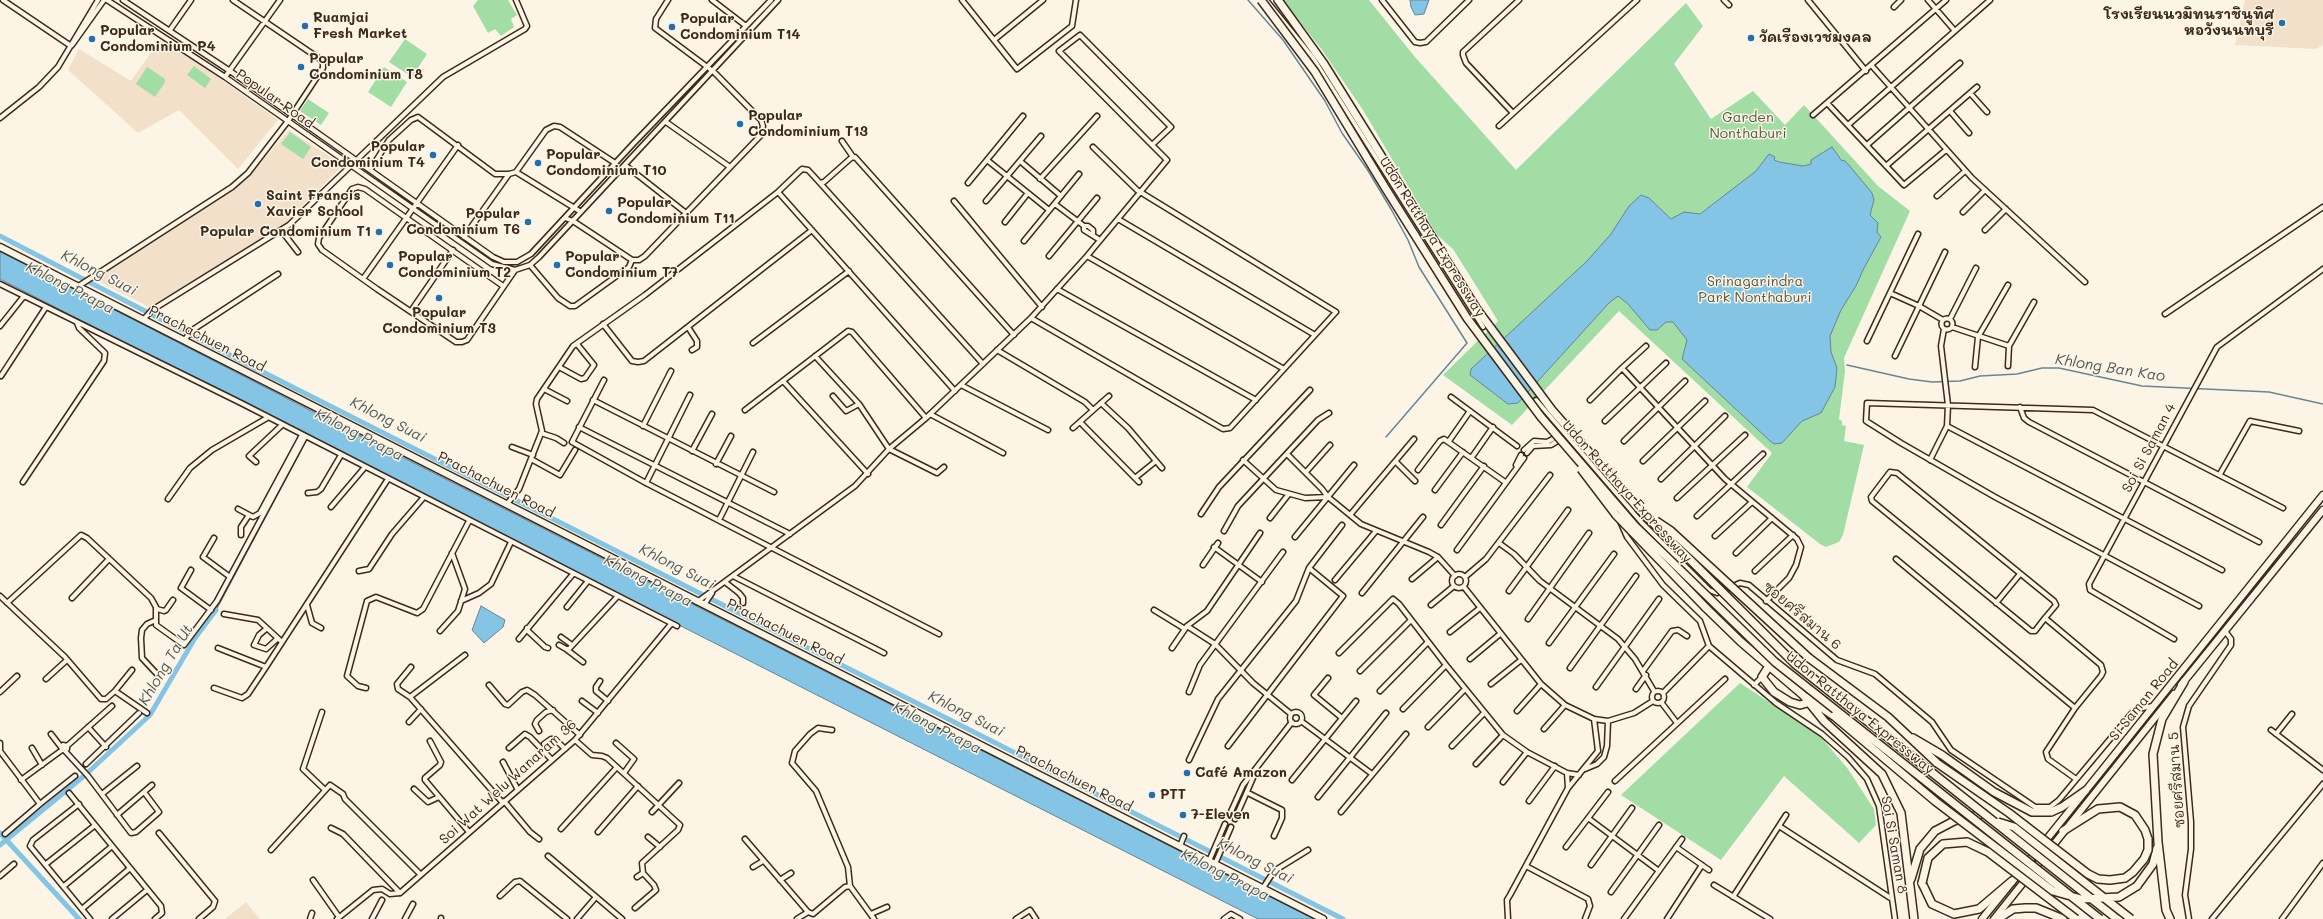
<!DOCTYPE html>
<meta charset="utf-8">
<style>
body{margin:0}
canvas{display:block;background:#fcf5e5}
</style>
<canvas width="2323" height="919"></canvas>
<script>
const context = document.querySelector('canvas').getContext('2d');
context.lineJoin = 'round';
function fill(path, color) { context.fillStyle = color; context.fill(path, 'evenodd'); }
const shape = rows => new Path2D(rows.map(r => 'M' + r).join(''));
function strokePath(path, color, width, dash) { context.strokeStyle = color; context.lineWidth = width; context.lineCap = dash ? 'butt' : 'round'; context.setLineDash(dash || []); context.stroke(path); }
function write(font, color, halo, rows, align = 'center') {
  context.font = font + ' Mali,"Playpen Sans Thai",sans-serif'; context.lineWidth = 3; context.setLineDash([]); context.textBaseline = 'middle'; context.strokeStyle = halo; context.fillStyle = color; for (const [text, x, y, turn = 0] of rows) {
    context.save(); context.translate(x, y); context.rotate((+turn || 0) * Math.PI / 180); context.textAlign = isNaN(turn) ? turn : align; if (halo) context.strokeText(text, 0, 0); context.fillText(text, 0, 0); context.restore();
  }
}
fill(shape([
 [2245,0,2323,0,2323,45,2316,49,2235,45],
 [162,37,278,120,238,169,179,110,138,133,68,70,79,49,131,81],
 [289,130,343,165,282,227,149,307,92,278,246,180],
 [246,902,260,919,225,919]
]), '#f2e0ca');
fill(shape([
 [478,0,508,0,517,15,511,19,514,27,501,36,495,29,488,33,473,6],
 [1283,0,1369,0,1415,57,1516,170,1686,3,1703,26,1674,64,1711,119,1753,91,1785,125,1804,105,1878,186,1910,211,1844,358,1845,371,1839,419,1842,421,1842,425,1846,426,1844,441,1864,445,1843,535,1839,542,1826,547,1820,544,1747,487,1772,453,1619,311,1512,425,1443,375,1498,321,1453,249,1437,235,1363,110,1322,50],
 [405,39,427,54,412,77,389,62],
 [194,66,211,79,205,88,187,75],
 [147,67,165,79,165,82,155,97,136,84],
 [384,67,407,82,391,107,368,92],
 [308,99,329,113,321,125,300,111],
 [290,132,311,147,303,159,281,144],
 [1740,683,1819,735,1848,769,1874,809,1876,825,1859,843,1784,776,1721,860,1621,795]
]), '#a1dda4');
const water = shape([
 [1410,0,1429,0,1424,14,1415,15,1411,7,1410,0],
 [1832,147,1842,161,1844,160,1848,164,1872,193,1874,200,1870,215,1878,223,1877,232,1881,237,1863,270,1856,286,1841,310,1830,336,1831,352,1837,368,1835,387,1821,413,1802,421,1782,443,1774,444,1770,441,1682,359,1687,340,1673,322,1666,322,1657,330,1650,330,1628,304,1618,296,1609,303,1518,403,1508,404,1470,375,1471,369,1587,261,1611,234,1629,206,1641,195,1649,198,1671,219,1684,212,1700,214,1756,171,1769,154,1775,157,1774,160,1779,162,1803,166,1811,164,1811,160,1832,147],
 [0,251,321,416,1314,919,1258,919,677,624,0,279,0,251],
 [481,606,505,620,503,627,484,643,472,630,481,606]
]);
fill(water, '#84c4e4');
strokePath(water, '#678695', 1);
strokePath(shape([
 [1248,0,1283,40,1325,101,1342,133,1367,169,1391,209,1408,240,1419,267,1467,343,1386,437],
 [1847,365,1909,379,1932,382,1960,381,1980,376,2017,374,2042,368,2059,368,2142,386,2269,392,2323,404],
 [216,610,299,454]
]), '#678695', 1.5);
strokePath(shape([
 [0,236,255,368,1343,919],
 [0,833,79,919],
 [0,845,84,776,150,715,195,638,216,610]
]), '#84c4e4', 5);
const street = shape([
 [3,0,71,46],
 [107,0,225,77,492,264,515,270,530,265,539,257,778,0],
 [123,0,230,71,493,257,504,262,517,262,531,254,633,144,771,0],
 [712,0,746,26],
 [962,0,1017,69,1072,26,1076,0],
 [1266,0,1313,58,1483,327],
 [1382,0,1415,42,1420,43,1426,42,1469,0],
 [1724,0,1729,5],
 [1808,0,1866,71],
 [1928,0,1955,31],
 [1894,7,1901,0],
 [170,30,191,0],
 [994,40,1043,0],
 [72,45,104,0],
 [1872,66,1972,178,2085,282],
 [225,77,280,0],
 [1970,93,1987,112],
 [1828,104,1904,185,1946,150],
 [1950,111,1969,133],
 [1513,113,1466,63,1463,55,1463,52,1519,0],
 [1813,115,1946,0],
 [0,118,39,87,58,67,98,0],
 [666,122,730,167],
 [1848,125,1990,0],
 [1499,126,1637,0],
 [842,141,853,157],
 [1867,145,1960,63],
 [987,160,1049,210],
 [1020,161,1061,196],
 [625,165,686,213],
 [1886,166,1977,87],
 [370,170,389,140,411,120,418,117,495,174,509,174,516,172,546,130,554,126,560,127,615,163],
 [516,172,581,212],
 [1040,179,1097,116],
 [820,183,983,364],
 [968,183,1023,116],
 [778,192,955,391],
 [1937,196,1965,171],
 [954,201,1042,307],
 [986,201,1041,136],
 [1055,204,1084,226,1088,226,1093,230,1093,234],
 [1963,212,1985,190],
 [565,218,573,221,632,260,639,260,645,256,761,135,763,126,761,120,714,72,655,28,656,19,668,0],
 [1118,219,1315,335],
 [1005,222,1028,193],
 [1084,226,1084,230,1100,240],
 [281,230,298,252],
 [1985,230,2006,209],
 [464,237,509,174],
 [1024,241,1079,174],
 [1049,256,1097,198],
 [1087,256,1284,369],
 [530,265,558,298,570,306,575,306,629,267,632,260],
 [363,279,458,145],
 [0,284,241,403,677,626],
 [503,286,365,189,358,187,352,189,319,238,318,244,322,250,377,289,456,342,462,342,467,340,515,270],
 [77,287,232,187,248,173,288,121,323,68,323,63,320,59,233,0],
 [1057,289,1256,400],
 [1890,293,1919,306,1943,320],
 [411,311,453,250],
 [2165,314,2323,207],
 [1031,318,1223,429,1230,428,1336,312,1137,190,1093,147],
 '1941.5 324a5.5 5.5 0 1 1 11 0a5.5 5.5 0 1 1-11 0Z',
 [1950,319,1976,268],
 [143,320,152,310,289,225,443,77,525,29,527,26,516,0],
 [603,324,632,361,638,362,644,361,812,230],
 [0,326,24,296],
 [688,327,697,341,697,347,692,350],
 [1952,327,2009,346],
 [184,340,194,329,278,274],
 [1867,341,1918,234],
 [753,343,849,271],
 [997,350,1085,402,1093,410],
 [815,356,859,404,889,449,937,473,944,467],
 [1895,356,1945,252],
 [2008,366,2009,346,2034,302],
 [559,367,581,379,585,378,594,365,577,344],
 [1975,367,1978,337,2008,285],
 [1622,368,1646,346],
 [1,376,46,307],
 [604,380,572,442,646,483,939,634],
 [783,381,868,474],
 [961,385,1048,430],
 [544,389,567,401],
 [833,396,846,411,859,404],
 [1451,397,1517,446],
 [593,400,774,492],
 [1536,400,1642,523,1709,590,1717,593,1740,583,1749,585,1837,660,1875,674,1932,722,1951,750,2035,807,2050,807,2059,800,2131,714,2137,709,2153,706],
 [1590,400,1622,368,1725,479,1797,539,1801,547,1796,565,1789,578,1766,601],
 [1101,403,1128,428,1162,468],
 [2020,407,2024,418,2029,422,2259,542],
 [745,410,848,331,852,332,926,418],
 [930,414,1003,453],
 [1605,421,1666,363],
 [1080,422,1139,482],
 [643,426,671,371],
 [1947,426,2222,570],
 [579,427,790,534],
 [1073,428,1109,396],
 [541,433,556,438,564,443],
 [1449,441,1470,411],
 [1624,441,1685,381],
 [512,447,533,455],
 [1524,450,1534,441,1547,442,1558,436],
 [692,451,712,414],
 [1527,453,1533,446,1551,445,1561,439],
 [1287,454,1322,489,1328,497,1361,524,1429,552,1438,557,1455,576],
 [1472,457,1493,427],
 [531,459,560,475,575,450],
 [1243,460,1276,490,1305,498,1328,497],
 [1930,460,1947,426,1948,405,1941,346,1944,329],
 [1643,461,1705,401],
 [256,462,249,456,282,425],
 [1396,462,1415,481],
 [716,464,731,436],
 [1516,465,1521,455],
 [1418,470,1440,441,1444,439,1505,482],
 [1306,472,1330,445],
 [2220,474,2250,421,2299,431],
 [1135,478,1156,461],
 [1661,479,1725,416],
 [23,482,104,361,105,353,79,328,77,323],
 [646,483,690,395],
 [1435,490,1463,452],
 [308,493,317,492,321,489,341,455],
 [1677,498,1745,435],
 [168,499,190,468,212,450,267,418],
 [507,504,519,489,542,431,536,404,537,399,573,346,645,295,778,192,802,169,808,170,820,183,824,182,851,158,855,157,1014,335],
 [331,507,365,467],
 [238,509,253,517,260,513,302,435],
 [1201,514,1219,487,1310,390],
 [1350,515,1414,439],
 [1697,516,1763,454],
 [1270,518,1288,495],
 [719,520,753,452],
 [1620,521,1627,537,1663,585,1700,621,1709,646,1776,703,1822,734,1848,757,1867,779,1879,806,1895,919],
 [1441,525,1484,466],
 [1224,531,1238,506,1318,420,1329,413],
 [241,535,241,527,249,515],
 [1715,536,1752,502],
 [1295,537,1354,465],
 [214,538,203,557,230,577],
 [1499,543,1514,554,1540,581,1618,639,1635,659,1654,691],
 [1214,547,1262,582],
 [1457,550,1524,458],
 [1736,553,1772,518],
 [1896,559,2075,708],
 [1203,565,1218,543],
 [191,570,181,588,211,610],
 [359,571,369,569,392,534,424,497],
 [1755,571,1793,535],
 '1452 581a7 7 0 1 1 14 0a7 7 0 1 1-14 0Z',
 [733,576,884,653],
 [1465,577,1486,559,1550,475],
 [1412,579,1438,557],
 [1335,580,1376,531],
 [725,582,739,593,743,598,743,603],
 [1464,587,1541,684,1565,705,1594,719,1608,721,1634,713,1653,701],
 [1509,591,1568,510],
 [1362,593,1423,517],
 [0,596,65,657,101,699,106,699,115,691,147,713],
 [72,598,109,559],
 [461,601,479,593,491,584,511,542],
 [697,602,855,486,889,449,926,418,1031,318,1087,256,1167,160,1152,145,1059,51,1080,35,1171,127,1152,145],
 [7,603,81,535,87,538,151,598,156,607,156,625,184,645,217,601,305,437],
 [1996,603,2020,574],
 [307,605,312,623,321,628],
 [704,605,712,593],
 [1431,605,1454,586],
 [2199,606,1995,497,1901,443,1866,421,1867,403,2093,410,2283,508],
 [567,607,588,581],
 [157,609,164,611,166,610,173,600],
 [1154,610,1185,629],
 [224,614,258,620,282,642],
 [2045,618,2035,631,2031,631,1872,501,1871,497,1890,472,1897,473,2054,601,2056,605,2045,618,2101,665,2103,672,2101,676,2075,708,2046,752,2048,759,2076,779],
 [1528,619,1589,533],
 [1187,626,1215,644,1253,683,1291,714],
 [527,628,528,631,545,647,548,648],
 [266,629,259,635,254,645,266,649,277,639],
 [440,631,458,611,465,589,452,553],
 [1450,632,1480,608],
 [561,637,572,645],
 [519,639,573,574],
 [2174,639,2090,590,2089,584,2217,347,2323,269],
 [1549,643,1614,554],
 [559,645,566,649,569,649,617,597],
 [218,648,266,667,388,479],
 [1172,648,1187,626,1207,611,1260,533],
 [566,649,583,662],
 [1339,653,1393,599,1399,604,1446,665,1503,735,1527,752,1567,773,1579,775],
 [1470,659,1500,634],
 [411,667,397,684,398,689,410,697,502,802],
 [1570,668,1636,576],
 [1360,671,1411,620],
 [1643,671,1672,631,1678,630,1687,636],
 [156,673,142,658,141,638,142,630,147,624,156,620],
 [1328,678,1314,695,1342,718],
 [46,679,67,660],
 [600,681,596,687,596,691,608,701],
 [1491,684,1521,660],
 [489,685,505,704,508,705,522,692,527,690,535,695,580,735],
 [1754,685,1762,677],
 [1596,687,1659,599],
 [214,688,242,698,248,694,266,667],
 [366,688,358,686,347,676,367,601,376,597,417,613,423,609,469,521],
 [1636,689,1646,675],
 [115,691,132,670],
 [1380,691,1428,642],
 '1652 697a6 6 0 1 1 12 0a6 6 0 1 1-12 0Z',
 [0,692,17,676],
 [1189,692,1200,665,1283,552],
 [1663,693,1709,646],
 [410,697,465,655],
 [582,701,598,713],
 [1661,702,1677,723],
 [1403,709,1446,665],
 [1517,711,1541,684],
 '1290 718a6 6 0 1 1 12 0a6 6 0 1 1-12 0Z',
 [322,712,303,769,325,790],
 [1301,721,1372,774],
 [409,722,421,709],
 [88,727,106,747],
 [1428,727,1465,689],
 [1544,729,1565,705],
 [832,730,818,728,810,734,795,751,792,763,816,791,848,867,850,886],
 [2271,730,2323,770],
 [539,731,535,724,537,720,546,712,553,710],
 [51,734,61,747],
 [2276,734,2292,714],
 [575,740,592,755,602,756,607,758,680,825,678,830,642,863,643,873,637,877],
 [430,741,441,762,440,765,425,778,425,780,469,832],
 [0,743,0,751],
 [616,743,634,759,624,773],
 [544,744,551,739,555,739,565,749],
 [67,746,67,749,63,750,63,745,67,746,112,706],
 [1228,746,1343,596,1309,568],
 [1452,746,1484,713],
 [32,748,42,765],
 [509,748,525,734,530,737,552,760],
 [0,751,40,804,75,776],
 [65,751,88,776,131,833,136,832,159,812,144,792],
 [1189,760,1218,699,1296,601,1309,568,1342,525],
 [503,762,518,790],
 [86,764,139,713],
 [1476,764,1503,735],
 [1585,769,1597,764,1604,757,1607,746,1608,721],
 [1567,773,1568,788],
 [21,780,62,750],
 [1292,780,1356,701],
 [1615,781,1725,679],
 [1503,782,1527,752],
 [414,789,428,802,439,797],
 [69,793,161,906,162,913,155,919],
 [1248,793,1282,810,1282,818,1274,836],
 [102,794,137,766],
 [1318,797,1386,713],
 [504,801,530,832,539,839],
 [1529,801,1555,766],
 [79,804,33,840,30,846,90,919],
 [652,812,679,783],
 [1341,812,1406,734],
 [117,815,152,785],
 [1229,816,1243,785,1292,722],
 [1588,818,1659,871],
 [1235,819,1256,771],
 [1779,826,1892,899],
 [331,828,343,834,400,893],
 [561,829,617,767],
 [598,832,638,786],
 [159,833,215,901,213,907,199,919],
 [5,834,40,804],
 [648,837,660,847],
 [745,839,808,912,813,914,845,887,850,886,874,919],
 [1180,846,1184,836],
 [1566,847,1608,792],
 [1676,847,1709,870],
 [271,850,330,785,343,794,345,799,420,874],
 [548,856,622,919],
 [1209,861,1225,824],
 [46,864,94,826],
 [1215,864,1231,827],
 [1591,865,1632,808],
 [1526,866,1588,899,1590,906,1585,919],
 [753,867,763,861],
 [0,876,14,864],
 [313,880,339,917],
 [780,880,791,873],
 [1714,885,1770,919],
 [64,886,111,847],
 [1263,888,1274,871,1308,850],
 [1611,892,1659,825],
 [500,896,515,882,520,881,567,919],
 [1733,897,1786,815],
 [635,908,656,890,654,885,643,873],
 [82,909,129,869],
 [871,914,887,907],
 [112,919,147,890],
 [310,919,312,913],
 [337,919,373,890,382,889,390,894,400,893,575,740,671,624],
 [372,919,382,900],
 [405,919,413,904],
 [441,919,441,918],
 [577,919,596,897],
 [797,919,808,912],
 [1016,919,1030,910,1036,919],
 [1224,919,1231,914,1240,919],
 [1508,919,1507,900,1510,895,1568,788,1598,751,1594,719],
 [1624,919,1682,839],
 [1667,919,1702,865],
 [2189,919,2185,895,2191,849,2191,822,2183,727,2189,706,2231,645,2231,639,2225,631],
 [2212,919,2323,784],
 [2282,919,2323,863]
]);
const secondary = shape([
 [0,247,1323,919],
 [2181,685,2323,510],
 [2026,865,2323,495],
 [1982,919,2020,872],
 [1994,919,2174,694]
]);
const highway = shape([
 [1278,0,1324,64,1476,308,1552,410,1638,508],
 [1706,608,1741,642,1803,695,1824,721,1882,774,1901,813,1914,919],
 [1809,658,1888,717,1937,763],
 [1769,666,1762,677,1774,692,1790,702,1800,705,1807,703],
 [1806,697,1834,716],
 [1913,738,1942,755,1994,792,2032,812,2051,812,2062,807,2085,791],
 [2063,831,2098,809,2120,807,2135,815,2145,830,2148,839],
 [1911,879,1920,849,1935,831,1954,821,1979,815],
 [1922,883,1932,904,1954,914,1979,909,2012,881],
 [2137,886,2153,864,2157,848],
 [1998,919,2013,909,2025,908,2036,908,2063,919],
 [2170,919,2166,910,2158,842,2153,754,2162,719,2184,682]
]);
strokePath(street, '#3b2a1e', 7);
strokePath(secondary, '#3b2a1e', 9);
strokePath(highway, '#3b2a1e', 10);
strokePath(street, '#fcf5e5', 4);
strokePath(secondary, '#fcf5e5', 6);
strokePath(highway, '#fcf5e5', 7);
const highwayBridge = shape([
 [1261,0,1315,72,1386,189,1467,318,1541,417,1635,526,1775,662,2100,919],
 [1581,469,1616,515,1706,608],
 [1638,508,1795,664,2117,919],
 [1656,521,1671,531,1809,658],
 [1834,716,1935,801,2053,891,2081,899,2119,897,2137,886],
 [1937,763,2009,813,2088,874,2098,879,2110,880,2125,878,2133,872,2144,859,2148,850,2148,839],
 [1998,822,2014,827,2131,919],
 [1922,883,1928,858,1943,844,1967,842,1988,852,2076,919]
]);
strokePath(highwayBridge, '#3b2a1e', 10, []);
strokePath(highwayBridge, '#fcf5e5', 7);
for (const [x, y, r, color] of [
 [2282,23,4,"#1f6fb2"],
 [305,26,4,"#1f6fb2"],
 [672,27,4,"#1f6fb2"],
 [1751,38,4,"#1f6fb2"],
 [92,39,4,"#1f6fb2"],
 [301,67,4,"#1f6fb2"],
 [740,124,4,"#1f6fb2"],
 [433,155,4,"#1f6fb2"],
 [538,163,4,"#1f6fb2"],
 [258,204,4,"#1f6fb2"],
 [609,211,4,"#1f6fb2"],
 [528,222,4,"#1f6fb2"],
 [379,232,4,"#1f6fb2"],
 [390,265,4,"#1f6fb2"],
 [557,265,4,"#1f6fb2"],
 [439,298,4,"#1f6fb2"],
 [1187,773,4,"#1f6fb2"],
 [1152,795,4,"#1f6fb2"],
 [1183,815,4,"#1f6fb2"]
]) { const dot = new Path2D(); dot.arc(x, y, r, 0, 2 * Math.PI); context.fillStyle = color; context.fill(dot); strokePath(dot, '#fcf5e5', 1.5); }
write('bold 14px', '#3b2a1e', '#fcf5e5', [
 ["โรงเรียนนวมิทนราชินูทิศ",2274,15,"right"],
 ["หอวังนนทบุรี",2274,31,"right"],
 ["Ruamjai",313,18],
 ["Fresh Market",313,34],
 ["Popular",680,19],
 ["Condominium T14",680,35],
 ["Popular",100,31],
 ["Condominium P4",100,47],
 ["วัดเรืองเวชมงคล",1759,38],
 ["Popular",309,59],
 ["Condominium T8",309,75],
 ["Popular",748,116],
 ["Condominium T13",748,132],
 ["Popular",425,147,"right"],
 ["Condominium T4",425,163,"right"],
 ["Popular",546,155],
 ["Condominium T10",546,171],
 ["Saint Francis",266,196],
 ["Xavier School",266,212],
 ["Popular",617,203],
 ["Condominium T11",617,219],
 ["Popular",520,214,"right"],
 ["Condominium T6",520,230,"right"],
 ["Popular Condominium T1",371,232,"right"],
 ["Popular",398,257],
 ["Condominium T2",398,273],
 ["Popular",565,257],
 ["Condominium T7",565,273],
 ["Popular",439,313,"center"],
 ["Condominium T3",439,329,"center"],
 ["Café Amazon",1195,773],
 ["PTT",1160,795],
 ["7-Eleven",1191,815]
], 'left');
write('14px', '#3b2a1e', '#fcf5e5', [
 ["Popular Road",275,99,35],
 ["Udon Ratthaya Expressway",1432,237,58],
 ["Prachachuen Road",207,339,27],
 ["Soi Si Saman 4",2149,448,-62],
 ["Prachachuen Road",496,485,27],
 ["Udon Ratthaya Expressway",1627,492,48],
 ["ซอยศรีสมาน 6",1802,616,40],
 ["Prachachuen Road",785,632,27],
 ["Si Saman Road",2144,700,-51],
 ["Udon Ratthaya Expressway",1860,713,39],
 ["Prachachuen Road",1074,779,27],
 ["ซอยศรีสมาน 5",2177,780,-94],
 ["Soi Wat Welu Wanaram 36",508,782,-42],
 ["Soi Si Saman 8",1894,845,80]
]);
write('14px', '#545740', '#fcf5e5', [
 ["Garden",1748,118],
 ["Nonthaburi",1748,134],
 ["Srinagarindra",1755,282],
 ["Park Nonthaburi",1755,298]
]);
write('italic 15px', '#515859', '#fcf5e5', [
 ["Khlong Suai",99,273,27],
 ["Khlong Prapa",70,288,27],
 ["Khlong Ban Kao",2110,368,9],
 ["Khlong Suai",388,420,27],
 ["Khlong Prapa",359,435,27],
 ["Khlong Suai",677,567,27],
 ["Khlong Prapa",648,581,27],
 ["Khlong Ta Ut",166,665,-59],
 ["Khlong Suai",966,714,27],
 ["Khlong Prapa",937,728,27],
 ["Khlong Suai",1255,861,27],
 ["Khlong Prapa",1225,875,27]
]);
</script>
